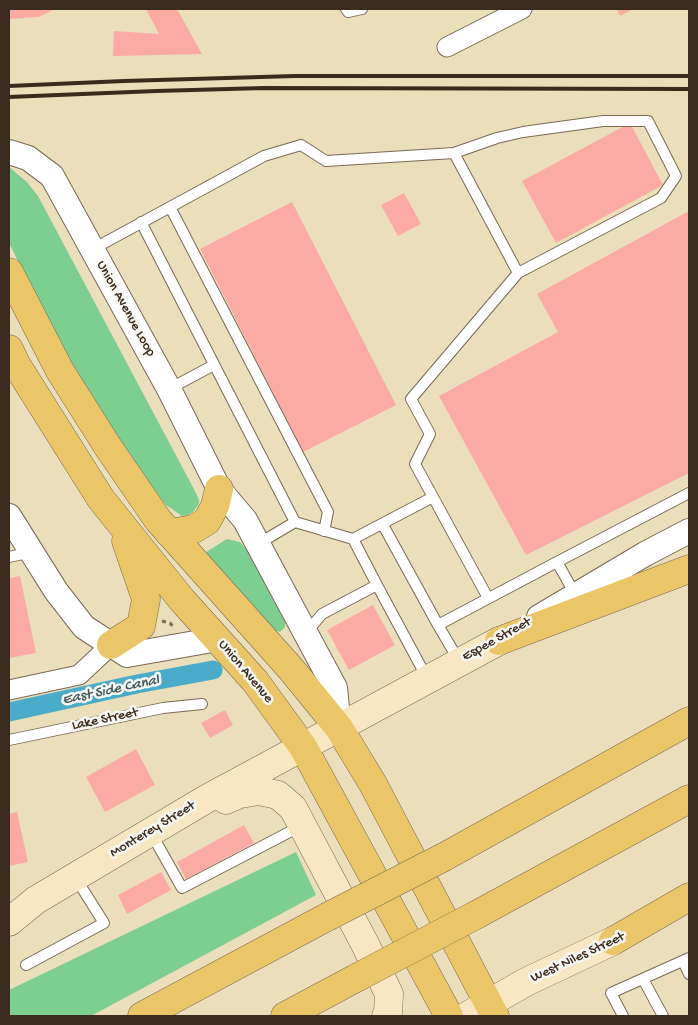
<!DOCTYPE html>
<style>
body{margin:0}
#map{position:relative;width:698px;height:1025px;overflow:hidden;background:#ebdebb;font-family:"Gochi Hand",sans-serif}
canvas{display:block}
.frame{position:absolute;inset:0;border:10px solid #3b2a1e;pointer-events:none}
</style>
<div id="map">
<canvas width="698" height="1025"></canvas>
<div class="frame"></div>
</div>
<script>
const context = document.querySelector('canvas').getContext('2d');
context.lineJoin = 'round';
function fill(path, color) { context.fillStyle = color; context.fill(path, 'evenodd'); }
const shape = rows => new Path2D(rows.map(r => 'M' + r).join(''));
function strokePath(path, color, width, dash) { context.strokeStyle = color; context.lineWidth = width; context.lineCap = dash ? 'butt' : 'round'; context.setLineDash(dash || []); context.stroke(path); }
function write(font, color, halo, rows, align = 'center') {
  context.font = font + ' "Gochi Hand",sans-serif'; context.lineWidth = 5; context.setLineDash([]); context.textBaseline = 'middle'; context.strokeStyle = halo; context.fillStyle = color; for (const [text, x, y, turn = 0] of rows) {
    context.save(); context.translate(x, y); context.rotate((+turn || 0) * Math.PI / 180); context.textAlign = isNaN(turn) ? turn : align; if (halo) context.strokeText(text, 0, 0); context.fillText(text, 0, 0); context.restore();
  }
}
fill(shape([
 [9,167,27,182,38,196,196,493,199,500,199,504,193,512,188,515,182,516,166,505,153,488,133,461,55,336,9,243],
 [227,539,240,542,248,551,285,622,285,627,280,632,274,630,203,554],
 [296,852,316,895,91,1016,9,1016,9,990]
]), '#7dcf91');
strokePath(shape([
 [9,712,137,684,213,670]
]), '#4bacca', 19);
fill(shape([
 [9,9,55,9,39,17,9,19],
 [146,9,177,9,202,54,113,56,114,31,159,34],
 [617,9,633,9,620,16],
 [630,123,663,185,556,243,522,181],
 [404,193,421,224,398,236,381,205],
 [292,202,396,405,303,452,200,249],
 [689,211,689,473,526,555,439,396,558,332,537,294],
 [20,576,36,653,9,658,9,578],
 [373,605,395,645,349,670,327,630],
 [225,710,233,725,210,738,201,723],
 [136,749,155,785,105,812,86,777],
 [17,812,28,862,9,866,9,814],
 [244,825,254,843,186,879,177,862],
 [161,872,171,890,127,914,118,895]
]), '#fcaba4');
const service = shape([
 [346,9,348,12,362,9],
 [454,153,497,138,523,132,603,121,648,121,676,176,661,198,518,273],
 [170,207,328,512,324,531],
 [141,222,295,522,258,544],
 [93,249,264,156,301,145,326,161,454,153,518,273,411,399,430,434,415,464,433,497],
 [169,389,214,365],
 [295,522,353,539],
 [383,525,438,625],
 [9,557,32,552],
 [377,585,353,539,433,497,488,598],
 [576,596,557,562,689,493],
 [306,633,322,614,377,585,427,678],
 [459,661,438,625,557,562],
 [9,740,163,708,202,704],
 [151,833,182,888,301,826],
 [683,961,689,974],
 [26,965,104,923,75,877],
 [643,979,663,1016],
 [623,1016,611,993,689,958]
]);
const minor = shape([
 [447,47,522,9],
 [9,690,79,675,111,645]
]);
const tertiary = shape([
 [9,152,28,158,52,176,169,389,219,489,245,520,335,688,339,728],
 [9,516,56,591,84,627,127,655,218,639],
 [539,617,645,554,689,531]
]);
const secondary = shape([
 [226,800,240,794,259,791,278,795,293,808,365,944,389,994,388,1013,386,1016],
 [9,922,36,900,208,798,499,641],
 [467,1016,526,982,613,941]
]);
const primary = shape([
 [9,272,60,371,108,447,158,520,291,669,339,728,373,784,495,1016],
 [9,349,16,364,101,499,182,600,255,681,303,747,449,1016],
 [169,533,194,529,207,521,215,506,219,489],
 [111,645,141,626,146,599,126,541]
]);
const motorway = shape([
 [499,641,689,569],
 [444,857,689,721],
 [476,915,689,799],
 [613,941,689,897],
 [142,1016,327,917],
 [285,1016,358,977]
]);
strokePath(service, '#796955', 12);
strokePath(minor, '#796955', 21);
strokePath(tertiary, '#796955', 26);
strokePath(secondary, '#796955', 29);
strokePath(primary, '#796955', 29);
strokePath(motorway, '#796955', 29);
strokePath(shape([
 [162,621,170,623,174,628]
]), '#796955', 3, [4, 4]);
strokePath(service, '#fff', 10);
strokePath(minor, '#fff', 19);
strokePath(tertiary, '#fff', 24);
strokePath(secondary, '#f7e8c3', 28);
strokePath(primary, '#eac669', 28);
strokePath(motorway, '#eac669', 28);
strokePath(shape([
 [9,86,124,81,295,76,689,76],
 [9,97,156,91,264,88,689,89]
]), '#3b2a1e', 4);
const motorwayBridge = shape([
 [327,917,444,857],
 [358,977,476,915]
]);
strokePath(motorwayBridge, '#796955', 29, []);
strokePath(motorwayBridge, '#eac669', 28);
write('14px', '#3b2a1e', '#f6f6f2', [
 ["Union Avenue Loop",125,309,61],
 ["Espee Street",497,640,-29],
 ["Union Avenue",245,672,50],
 ["Lake Street",105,720,-12],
 ["Monterey Street",153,830,-31],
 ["West Niles Street",578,958,-25]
]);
write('italic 15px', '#41585a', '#f6f6f2', [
 ["East Side Canal",111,691,-12]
]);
</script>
